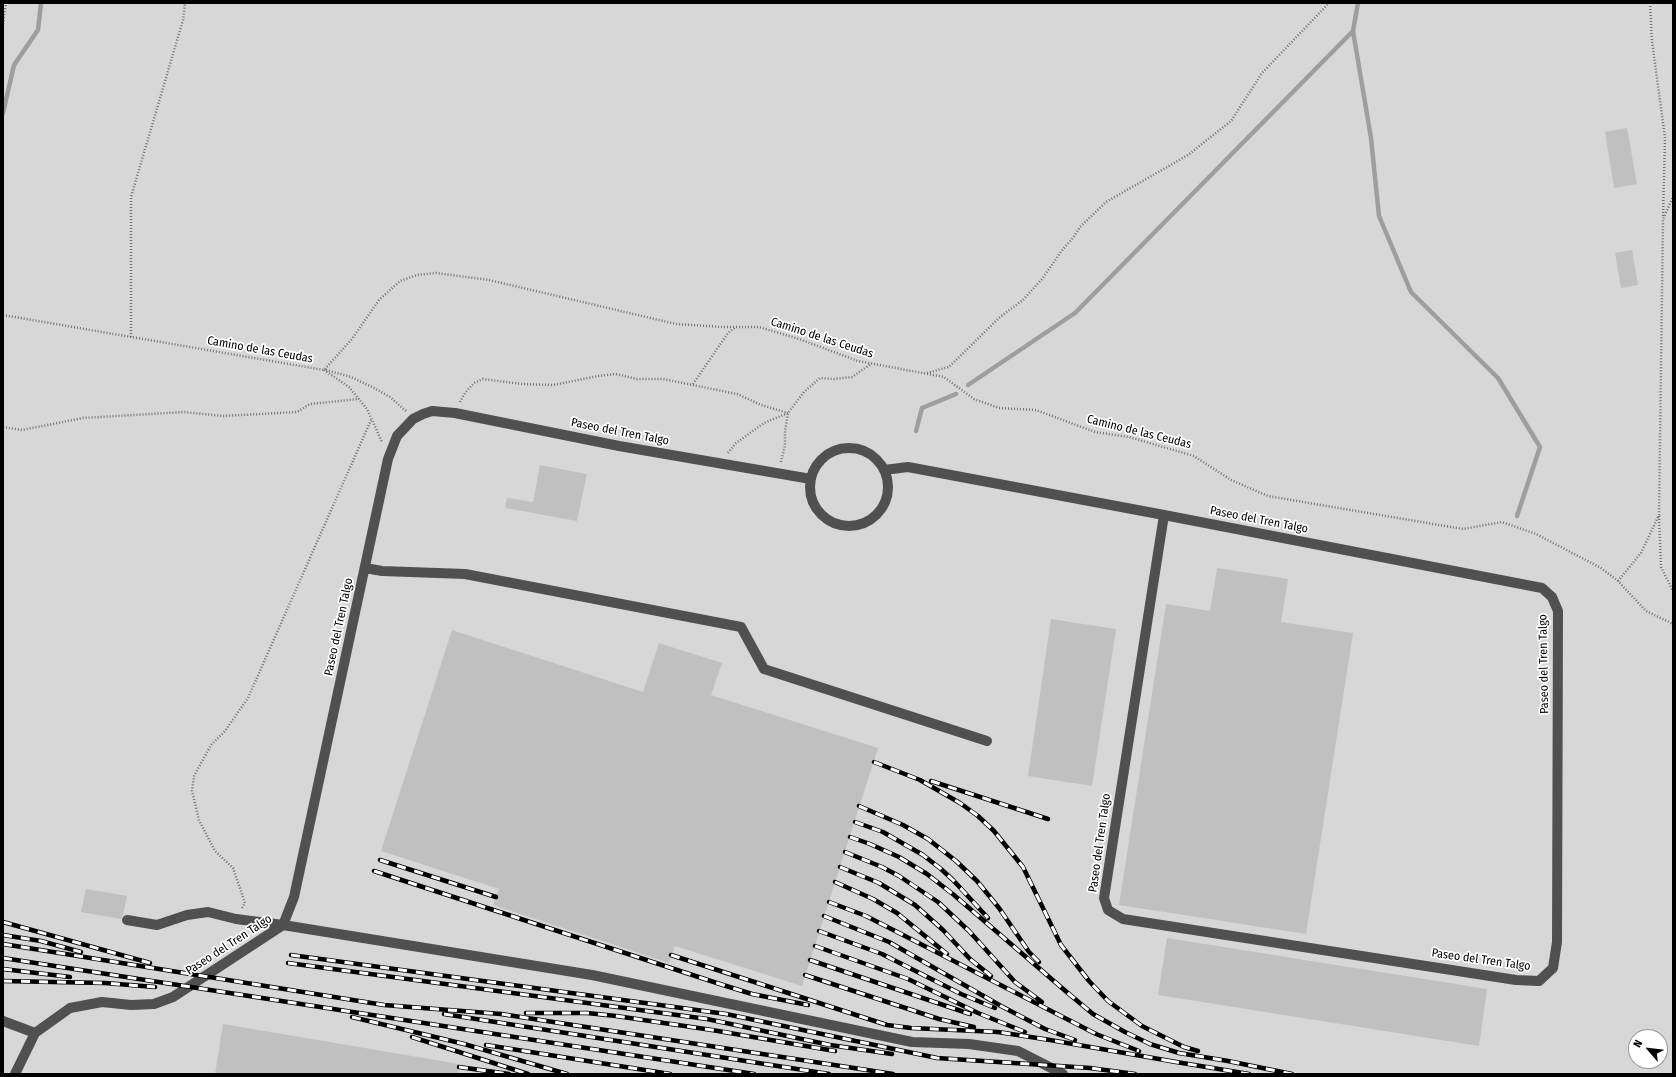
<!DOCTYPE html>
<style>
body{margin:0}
#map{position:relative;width:1676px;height:1077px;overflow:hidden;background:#fff;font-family:"Fira Sans Condensed",sans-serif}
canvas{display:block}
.frame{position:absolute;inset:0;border:4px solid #000;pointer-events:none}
.north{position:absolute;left:1628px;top:1029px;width:40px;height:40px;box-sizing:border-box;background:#fff;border:1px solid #999;border-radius:50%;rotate:298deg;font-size:11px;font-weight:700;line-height:16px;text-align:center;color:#000}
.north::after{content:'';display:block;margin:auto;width:14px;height:18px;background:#000;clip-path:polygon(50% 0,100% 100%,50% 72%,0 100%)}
</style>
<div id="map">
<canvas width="1676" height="1077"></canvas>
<div class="frame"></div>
<div class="north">N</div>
</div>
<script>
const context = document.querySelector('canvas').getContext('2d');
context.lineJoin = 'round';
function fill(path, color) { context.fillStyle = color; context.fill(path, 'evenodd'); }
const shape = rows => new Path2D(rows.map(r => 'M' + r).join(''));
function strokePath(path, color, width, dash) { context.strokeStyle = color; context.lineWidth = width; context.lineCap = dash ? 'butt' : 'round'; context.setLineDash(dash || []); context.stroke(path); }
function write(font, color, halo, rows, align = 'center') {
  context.font = font + ' "Fira Sans Condensed",sans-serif'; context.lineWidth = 3.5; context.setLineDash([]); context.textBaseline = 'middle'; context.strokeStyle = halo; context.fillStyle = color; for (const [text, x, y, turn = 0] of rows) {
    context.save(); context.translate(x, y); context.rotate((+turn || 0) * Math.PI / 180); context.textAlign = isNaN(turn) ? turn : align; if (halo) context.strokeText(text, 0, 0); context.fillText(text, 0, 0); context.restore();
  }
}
fill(shape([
 [3,3,1673,3,1673,1074,3,1074],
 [1636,1037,1660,1037,1660,1061,1636,1061]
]), '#d7d7d7');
strokePath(shape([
 [1353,31,1371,138,1379,216,1411,292,1498,378,1540,447,1517,516],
 [3,113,14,65,38,30,41,3],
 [968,385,1075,313,1353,31,1358,3],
 [916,431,922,408,956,394]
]), '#9e9e9e', 4.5);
fill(shape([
 [1627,128,1637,184,1614,188,1605,132],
 [1632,250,1638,285,1621,288,1615,253],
 [540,465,587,474,577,521,505,508,507,498,533,502],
 [1217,568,1288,579,1281,622,1353,633,1306,934,1119,905,1166,604,1210,611],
 [1051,619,1116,629,1092,786,1028,776],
 [452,630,643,692,659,643,722,663,711,695,878,748,802,986,675,946,669,963,493,905,499,889,381,851],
 [86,889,127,896,123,915,121,919,81,912],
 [1167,938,1487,989,1479,1046,1158,995],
 [223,1024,459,1064,458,1074,215,1074]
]), '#c0c0c0');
strokePath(shape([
 [1650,3,1652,41,1665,138,1663,217],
 [3,24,6,3],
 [3,315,324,370,352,339,379,300,400,281,417,275,436,273,489,280,676,324,723,327,759,327,799,339,858,361,944,377,974,399,999,408,1036,410,1095,432,1129,437,1194,456,1231,480,1268,496,1463,529,1502,522,1536,534,1601,568,1618,581,1646,611,1673,624],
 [131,337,131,197,183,20,185,3],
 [324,370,349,387,367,409,382,442],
 [326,370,351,377,374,388,390,397,406,411],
 [927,373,949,367,1000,317,1023,300,1042,279,1063,249,1073,238,1080,227,1106,202,1188,155,1231,121,1262,73,1329,3],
 [693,384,728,333,736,327],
 [460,402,465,393,474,383,483,379,522,384,553,385,598,376,616,374,637,379,663,379,737,394,761,405,788,413],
 [3,427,22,430,83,418,184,412,223,416,297,412,310,404,359,399],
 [728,453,736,443,764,423,788,413],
 [781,462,785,445,785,431,788,413,804,392,820,378,834,379,852,377,871,364],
 [1659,516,1661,567,1673,591],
 [1618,581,1641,553,1659,515,1663,219,1673,197],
 [242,908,245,903,233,868,215,851,199,820,192,791,194,776,211,745,225,731,248,698,371,420]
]), '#727272', 2.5, [1, 2]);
strokePath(shape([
 '810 487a39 39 0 1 1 78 0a39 39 0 1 1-78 0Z',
 [884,470,908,467,1164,515,1542,588,1552,597,1558,611,1557,942,1553,968,1539,981,1516,980,1123,919,1108,910,1104,898,1164,515],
 [365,568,382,571,465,574,741,627,764,669,987,741],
 [127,920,157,925,187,915,208,912,236,919,283,925,592,975,912,1042,969,1044,1018,1051,1063,1074],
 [3,1021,35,1033],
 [15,1074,35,1033,70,1008,102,1002,131,1005,154,1004,173,997,283,925,294,897,388,459,397,436,413,419,423,414,432,411,455,413,619,446,811,479]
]), '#505050', 10);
const rail = shape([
 [874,762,920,780,960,803,978,816,994,831,1023,867,1061,945,1089,981,1108,1001,1142,1026,1184,1047,1198,1051],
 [931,781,1048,819],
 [859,806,903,825,928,839,956,861,977,881,999,908,1029,952,1039,962],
 [855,822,883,832,923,855,941,869,953,880,988,918],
 [850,837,870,844,899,857,927,874,954,895,1069,994,1093,1014,1125,1032,1150,1044,1179,1053,1228,1061,1292,1074],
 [845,852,882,867,899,876,938,902,969,931,1015,982,1042,1002],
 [380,860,496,897],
 [840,867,879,883,915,905,943,930,970,959,991,976],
 [374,871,723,985,752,994,808,1005],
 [835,882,873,899,897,913,947,954],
 [829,902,866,916,1096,1034,1139,1051],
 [824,916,889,942,1001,1006,1045,1029,1075,1040],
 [3,922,150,963],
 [819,931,882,954,961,994,995,1008],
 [3,935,41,941,81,952],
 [3,944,384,1005,501,1014,893,1074],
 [815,946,908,979,978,1013,1025,1032],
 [291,955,726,1014,937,1058,1090,1068,1135,1074],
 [671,955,887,1025,911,1028,998,1032,1050,1040,1176,1062],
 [3,958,754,1074],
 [810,960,970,1014],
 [288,963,707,1019,830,1045,892,1054],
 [3,969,70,977],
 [805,975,939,1019,974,1027],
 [3,981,105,983,155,987],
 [526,1013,587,1013,616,1016,712,1030,835,1051],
 [444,1014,829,1074],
 [352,1017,464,1044,567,1074],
 [412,1037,528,1074],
 [486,1045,670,1074],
 [1170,1061,1249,1074],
 [459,1067,509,1074]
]);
strokePath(rail, '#000', 4.5);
strokePath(rail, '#fff', 3, [9]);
write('12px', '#000', '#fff', [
 ["Camino de las Ceudas",822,338,18],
 ["Camino de las Ceudas",260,350,10],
 ["Paseo del Tren Talgo",620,432,11],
 ["Camino de las Ceudas",1139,432,14],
 ["Paseo del Tren Talgo",1259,520,11],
 ["Paseo del Tren Talgo",339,627,-78],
 ["Paseo del Tren Talgo",1544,664,-91],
 ["Paseo del Tren Talgo",1100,843,-82],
 ["Paseo del Tren Talgo",229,945,-33],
 ["Paseo del Tren Talgo",1481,960,8]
]);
</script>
